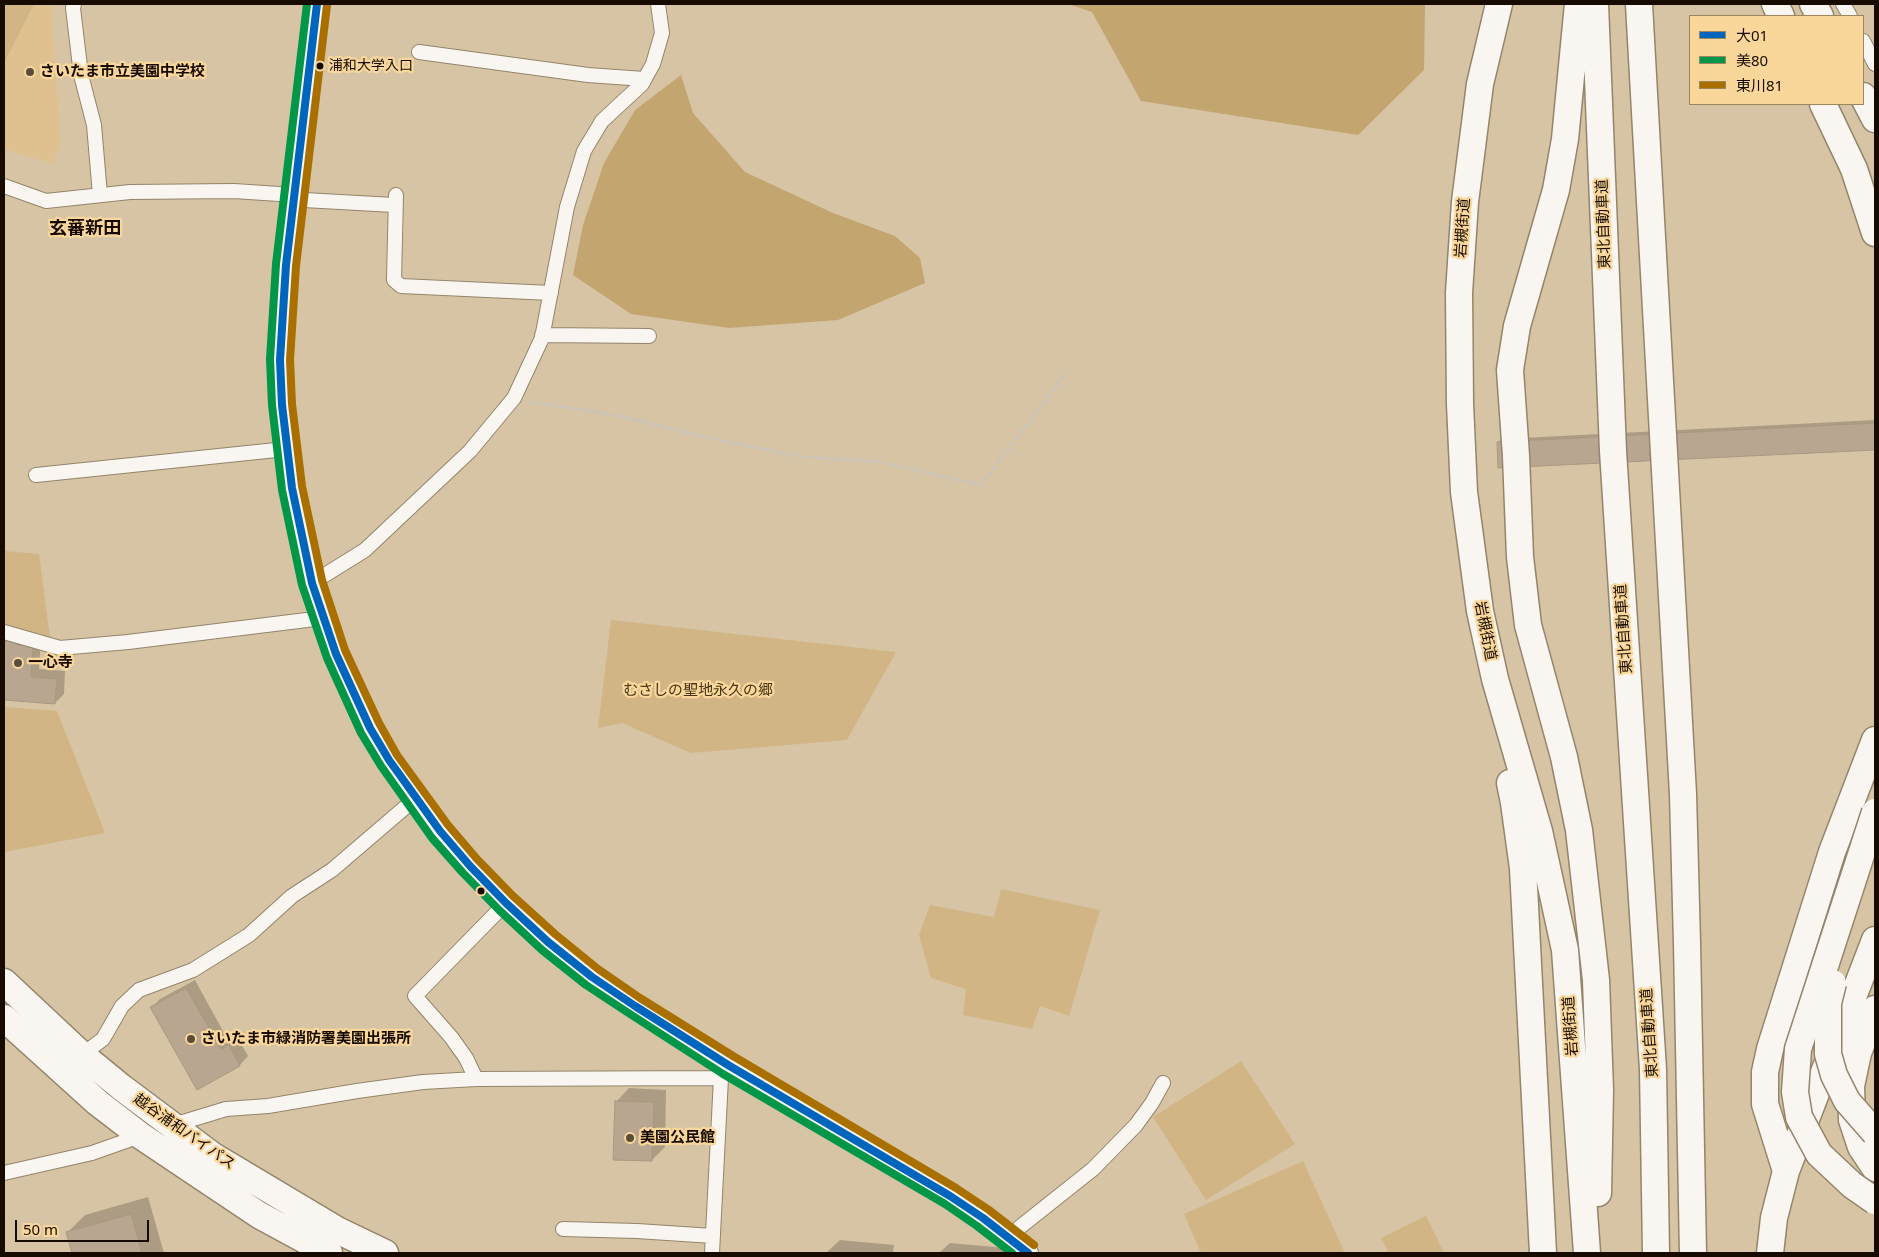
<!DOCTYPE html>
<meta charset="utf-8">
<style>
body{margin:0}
#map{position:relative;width:1879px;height:1257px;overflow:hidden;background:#d7c4a4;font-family:"Noto Sans","Noto Sans JP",sans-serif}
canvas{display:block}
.frame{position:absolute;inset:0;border:5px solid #170b00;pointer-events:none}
.legend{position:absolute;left:1689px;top:15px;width:175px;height:90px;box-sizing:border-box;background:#f9d79b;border:1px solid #9f855d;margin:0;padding:6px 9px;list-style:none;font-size:15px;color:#170b00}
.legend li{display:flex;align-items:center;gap:10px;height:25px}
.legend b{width:25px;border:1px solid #9f855d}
.scale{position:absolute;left:15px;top:1220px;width:134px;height:22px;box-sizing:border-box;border:2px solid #170b00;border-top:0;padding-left:6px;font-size:15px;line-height:18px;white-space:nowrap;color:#170b00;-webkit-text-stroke:4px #f9d79b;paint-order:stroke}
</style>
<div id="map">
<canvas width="1879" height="1257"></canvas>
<div class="frame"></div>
<ul class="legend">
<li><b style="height:6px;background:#0065bd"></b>大01</li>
<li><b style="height:6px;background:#029649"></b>美80</li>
<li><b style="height:6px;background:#a97000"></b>東川81</li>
</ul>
<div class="scale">50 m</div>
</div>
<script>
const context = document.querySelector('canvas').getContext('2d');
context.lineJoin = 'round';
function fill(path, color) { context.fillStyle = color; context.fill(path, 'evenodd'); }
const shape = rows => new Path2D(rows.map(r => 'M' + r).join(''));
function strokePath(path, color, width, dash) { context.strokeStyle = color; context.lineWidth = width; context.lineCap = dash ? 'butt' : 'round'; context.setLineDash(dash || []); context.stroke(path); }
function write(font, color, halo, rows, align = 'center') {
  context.font = font + ' "Noto Sans","Noto Sans JP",sans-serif'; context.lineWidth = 4.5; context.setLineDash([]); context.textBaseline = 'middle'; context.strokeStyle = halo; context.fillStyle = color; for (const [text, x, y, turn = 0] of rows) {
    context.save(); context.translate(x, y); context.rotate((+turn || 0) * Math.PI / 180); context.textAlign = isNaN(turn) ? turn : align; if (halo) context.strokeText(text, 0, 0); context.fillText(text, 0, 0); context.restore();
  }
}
fill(shape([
 [4,4,51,4,60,140,53,164,4,149]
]), '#dfc18f');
fill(shape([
 [4,4,34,4,4,63],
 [4,551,39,554,50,638,4,625],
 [611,620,896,652,847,740,691,753,622,723,598,728],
 [4,707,57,711,105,833,4,852],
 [1001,889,1100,910,1069,1016,1040,1006,1032,1029,963,1015,966,989,931,978,919,935,930,905,994,917],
 [1241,1061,1295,1144,1206,1200,1153,1117],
 [1303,1161,1344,1251,1338,1253,1201,1253,1184,1214],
 [1426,1216,1444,1253,1389,1253,1381,1238]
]), '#d1b585');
fill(shape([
 [1068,4,1425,4,1424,70,1358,135,1141,101,1092,12],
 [681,75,693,113,745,172,833,213,895,236,920,258,925,283,838,320,729,328,631,314,573,275,583,225,604,163,635,110]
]), '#c3a570');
fill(shape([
 [1875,420,1875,448,1499,467,1498,442,1502,439],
 [4,637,41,638,39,669,65,671,64,694,55,703,4,698,6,671,4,670],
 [195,980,229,1042,237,1037,248,1056,240,1065,197,1088,152,1008,160,999],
 [629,1088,666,1090,665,1147,652,1160,616,1102],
 [148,1197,164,1253,74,1253,68,1232,85,1215],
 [840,1240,894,1245,893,1253,826,1253],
 [950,1243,1006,1248,1005,1253,939,1253]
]), '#0003');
const building = shape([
 [1875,423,1875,450,1498,468,1497,442,1875,423],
 [4,641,17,642,17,645,33,646,31,677,57,679,55,704,4,700,4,641],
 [186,988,221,1049,229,1045,240,1066,197,1090,150,1007,186,988],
 [615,1101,654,1102,652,1161,613,1160,615,1101],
 [131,1214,142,1253,72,1253,66,1232,131,1214]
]);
fill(building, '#b8a690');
strokePath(building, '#a99781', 1);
const street = shape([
 [74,4,73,8,81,75,94,125,100,195],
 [1843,4,1850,16],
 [1863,41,1875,64],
 [419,52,588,75,644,79],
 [4,186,46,201,130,192,234,191,294,195,304,200,394,205],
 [396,195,394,280,401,286,551,293],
 [542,335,649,336],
 [36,475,286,449],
 [312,583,365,550,470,451,514,398,542,338,567,207,584,151,602,121,642,84,653,64,662,33,658,4],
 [4,632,60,648,128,642,323,618],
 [82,1055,103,1039,122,1006,139,990,193,970,249,935,292,896,332,870,416,798],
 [476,1079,466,1058,451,1037,415,996,506,903],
 [170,1126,226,1109,268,1106,357,1091,423,1082,476,1079,721,1078],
 [4,1173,92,1153,143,1135],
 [563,1229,637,1231,713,1236],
 [1011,1239,1020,1227,1093,1169,1136,1125,1152,1103,1163,1083],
 [712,1253,721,1078,725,1070]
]);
const secondary = shape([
 [317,4,286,265,280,360,282,405,292,488,312,583,336,654,370,728,389,760,416,798,440,831,470,866,506,903,548,942,592,977,635,1006,728,1065,950,1196,983,1218,1028,1253]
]);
const highway = shape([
 [1499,4,1480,84,1465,202,1459,293,1460,404,1464,492,1480,611,1495,679,1539,831,1565,950,1587,1253],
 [1578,4,1565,139,1556,190,1517,326,1510,370,1516,456,1520,557,1528,625,1564,757,1579,830,1596,980,1600,1090,1598,1193],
 [1595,4,1613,451,1653,1069,1656,1253],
 [1639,4,1683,794,1687,943,1693,1253],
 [1775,4,1781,16],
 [1813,4,1820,16],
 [1863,96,1875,119],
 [1823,104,1854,169,1875,233],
 [1510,783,1514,803,1523,868,1543,1253],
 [4,982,82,1055,121,1087,213,1156,337,1230,385,1253],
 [1875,1009,1858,1053,1851,1086,1852,1120,1861,1147,1875,1168],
 [4,1018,98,1103,141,1136,259,1215,329,1253],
 [1786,1171,1765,1104,1765,1072,1770,1049,1832,852,1875,740],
 [1770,1253,1774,1218,1786,1171,1875,940]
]);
strokePath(street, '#93856b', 16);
strokePath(secondary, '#93856b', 22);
strokePath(highway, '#93856b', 29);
strokePath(shape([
 [529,402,615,415,718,440,804,457,880,462,981,485,1067,372]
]), '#c9c4bb', 3, [5, 2.5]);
strokePath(street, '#f9f6f1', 14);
strokePath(secondary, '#f9f6f1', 20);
strokePath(highway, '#f9f6f1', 26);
const highwayBridge = shape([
 [1875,812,1798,1049,1795,1092,1799,1117,1819,1154,1852,1185,1875,1201],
 [1833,983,1828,1003,1828,1054,1834,1075,1847,1101,1875,1133]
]);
strokePath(highwayBridge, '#93856b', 29, []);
strokePath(highwayBridge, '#f9f6f1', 26);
strokePath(shape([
 [317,4,286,265,280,360,282,405,292,488,312,583,336,654,370,728,389,760,440,831,470,866,506,903,548,942,592,977,635,1006,728,1065,950,1196,983,1218,1028,1253]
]), '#0065bd', 8);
strokePath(shape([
 [307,4,276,264,270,359,272,405,282,490,302,585,327,658,361,733,381,766,432,838,463,873,499,910,542,950,586,985,630,1014,723,1074,945,1204,977,1226,1012,1253]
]), '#029649', 8);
strokePath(shape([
 [327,5,296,266,290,360,292,404,302,486,322,580,345,650,379,723,397,755,448,825,477,859,513,896,555,934,598,969,640,998,733,1056,956,1188,989,1210,1034,1245]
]), '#a97000', 8);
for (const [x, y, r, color] of [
 [320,66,4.5,"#170b00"],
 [30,72,5,"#5a4c39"],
 [18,663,5,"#5a4c39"],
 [481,891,4.5,"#170b00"],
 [191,1039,5,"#5a4c39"],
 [630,1138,5,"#5a4c39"]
]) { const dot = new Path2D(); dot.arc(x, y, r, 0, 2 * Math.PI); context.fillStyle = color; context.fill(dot); strokePath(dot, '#f9d79b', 2); }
write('14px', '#170b00', '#f9d79b', [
 ["浦和大学入口",329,66]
], 'left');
write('bold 15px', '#170b00', '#f9d79b', [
 ["さいたま市立美園中学校",40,72],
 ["一心寺",28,663],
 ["さいたま市緑消防署美園出張所",201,1039],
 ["美園公民館",640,1138]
], 'left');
write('15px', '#170b00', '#f9d79b', [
 ["東北自動車道",1604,224,-92],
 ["岩槻街道",1463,228,-86],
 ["東北自動車道",1624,629,-94],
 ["岩槻街道",1485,631,79],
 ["岩槻街道",1571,1026,-94],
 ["東北自動車道",1650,1033,-94],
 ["越谷浦和バイパス",184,1132,35]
]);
write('15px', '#463516', '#f9d79b', [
 ["むさしの聖地永久の郷",698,691]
]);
write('bold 18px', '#170b00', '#f9d79b', [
 ["玄蕃新田",85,229]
]);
</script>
